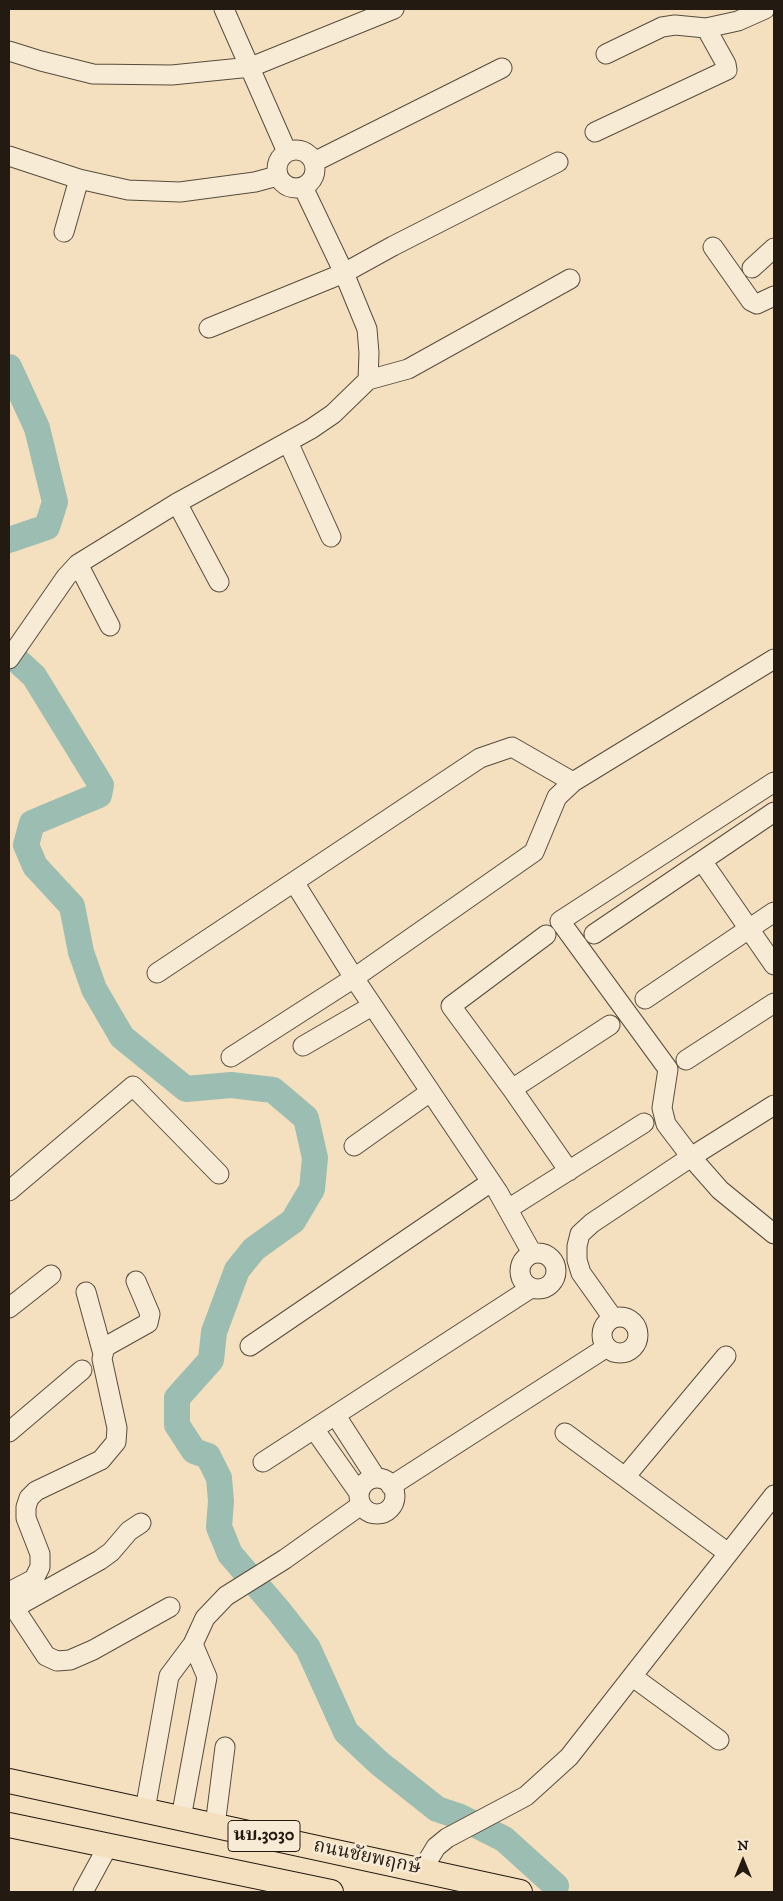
<!DOCTYPE html>
<meta charset="utf-8">
<style>
body{margin:0}
#map{position:relative;width:783px;height:1901px;overflow:hidden;background:#f4e0bf;font-family:"IM FELL DW Pica",serif}
canvas{display:block}
.frame{position:absolute;inset:0;border:10px solid #231a12;pointer-events:none}
.north{position:absolute;left:718px;top:1836px;width:50px;height:50px;-webkit-text-stroke:4px #f8ebd5;paint-order:stroke;rotate:0deg;font-size:14px;font-weight:700;line-height:20px;text-align:center;color:#231a12}
.north::after{content:'';display:block;margin:auto;width:18px;height:22px;background:#231a12;clip-path:polygon(50% 0,100% 100%,50% 72%,0 100%)}
</style>
<div id="map">
<canvas width="783" height="1901"></canvas>
<div class="frame"></div>
<div class="north">N</div>
</div>
<script>
const context = document.querySelector('canvas').getContext('2d');
context.lineJoin = 'round';
const shape = rows => new Path2D(rows.map(r => 'M' + r).join(''));
function strokePath(path, color, width, dash) { context.strokeStyle = color; context.lineWidth = width; context.lineCap = dash ? 'butt' : 'round'; context.setLineDash(dash || []); context.stroke(path); }
function write(font, color, halo, rows, align = 'center') {
  context.font = font + ' "IM FELL DW Pica","Noto Serif Thai",serif'; context.lineWidth = 5; context.setLineDash([]); context.textBaseline = 'middle'; context.strokeStyle = halo; context.fillStyle = color; for (const [text, x, y, turn = 0] of rows) {
    context.save(); context.translate(x, y); context.rotate((+turn || 0) * Math.PI / 180); context.textAlign = isNaN(turn) ? turn : align; if (halo) context.strokeText(text, 0, 0); context.fillText(text, 0, 0); context.restore();
  }
}
strokePath(shape([
 [9,367,37,428,55,502,47,527,9,540],
 [9,653,34,676,101,785,99,795,32,823,26,845,35,866,72,906,81,952,94,989,122,1037,186,1089,231,1085,273,1090,306,1118,315,1158,312,1189,293,1221,254,1249,237,1270,214,1332,211,1360,177,1398,177,1425,194,1451,208,1456,219,1478,221,1501,219,1527,230,1554,279,1611,308,1648,346,1732,379,1763,437,1809,458,1816,504,1839,556,1886]
]), '#9cbdb1', 26);
const minor = shape([
 [224,9,287,152],
 [9,51,41,61,93,74,172,75,251,67,394,9],
 [606,54,662,27,675,25,706,28,738,21,765,9],
 [595,132,727,70,726,64,706,28],
 '277 169a19 19 0 1 1 38 0a19 19 0 1 1-38 0Z',
 [9,156,79,179,128,190,180,192,255,182,277,176],
 [314,162,502,68],
 [64,232,79,179],
 [713,247,751,301,757,304,774,296],
 [752,268,774,248],
 [209,328,344,273,393,246,558,162],
 [368,380,408,369,570,279],
 [288,442,331,537],
 [177,503,219,582],
 [78,564,110,626],
 [9,659,66,577,78,564,177,503,311,429,333,414,368,380,369,353,367,329,344,273,303,187],
 [774,782,560,921,668,1069,662,1108,666,1124,691,1157,720,1190,774,1234],
 [702,861,774,965],
 [294,882,354,978,498,1192,532,1253],
 [594,934,774,812],
 [546,935,451,1006,512,1089,569,1171],
 [157,973,480,758,512,747,573,782],
 [645,999,774,912],
 [303,1046,372,1006],
 [231,1057,354,978,534,852,557,797,573,782,774,659],
 [686,1060,774,1003],
 [512,1089,610,1025],
 [354,1146,430,1092],
 [9,1191,133,1086,219,1174],
 [508,1209,644,1123],
 '520 1271a18 18 0 1 1 36 0a18 18 0 1 1-36 0Z',
 [86,1292,103,1354],
 [9,1308,51,1275],
 '602 1335a18 18 0 1 1 36 0a18 18 0 1 1-36 0Z',
 [613,1318,581,1273,577,1260,577,1246,580,1234,592,1223,691,1157,774,1105],
 [250,1346,491,1182],
 [336,1416,376,1478],
 [314,1429,359,1493],
 [9,1432,82,1370],
 [565,1433,728,1553],
 [263,1462,531,1288],
 [625,1477,726,1356],
 '359 1496a18 18 0 1 1 36 0a18 18 0 1 1-36 0Z',
 [391,1486,607,1347],
 [9,1592,34,1579,40,1567,40,1554,26,1518,26,1507,29,1498,36,1491,101,1460,116,1442,117,1428,102,1359,105,1347,148,1323,150,1314,136,1281],
 [9,1600,46,1656,57,1661,70,1660,93,1650,170,1607],
 [14,1608,100,1560,111,1552,129,1531,141,1523],
 [193,1644,205,1618,226,1596,285,1559,361,1505],
 [633,1677,719,1740],
 [145,1810,169,1676,193,1644,207,1677,181,1818],
 [215,1826,225,1747],
 [422,1870,436,1847,447,1838,526,1796,569,1757,774,1495],
 [83,1892,108,1846]
]);
const major = shape([
 [9,1781,520,1892],
 [9,1825,331,1892]
]);
strokePath(minor, '#574c3d', 21);
strokePath(major, '#231a12', 26);
strokePath(minor, '#f8ebd5', 19);
strokePath(major, '#f4e0bf', 24);
for (const [x, y, w] of [
 [264,1836,72]
]) { const box = new Path2D(); box.roundRect(x - w / 2, y - 15.5, w, 31, 4); context.fillStyle = '#f8ebd5'; context.fill(box); strokePath(box, '#231a12', 1); }
write('bold 18px', '#231a12', null, [
 ["นบ.3030",264,1836]
]);
write('19px', '#231a12', '#f8ebd5', [
 ["ถนนชัยพฤกษ์",367,1858,12]
]);
</script>
